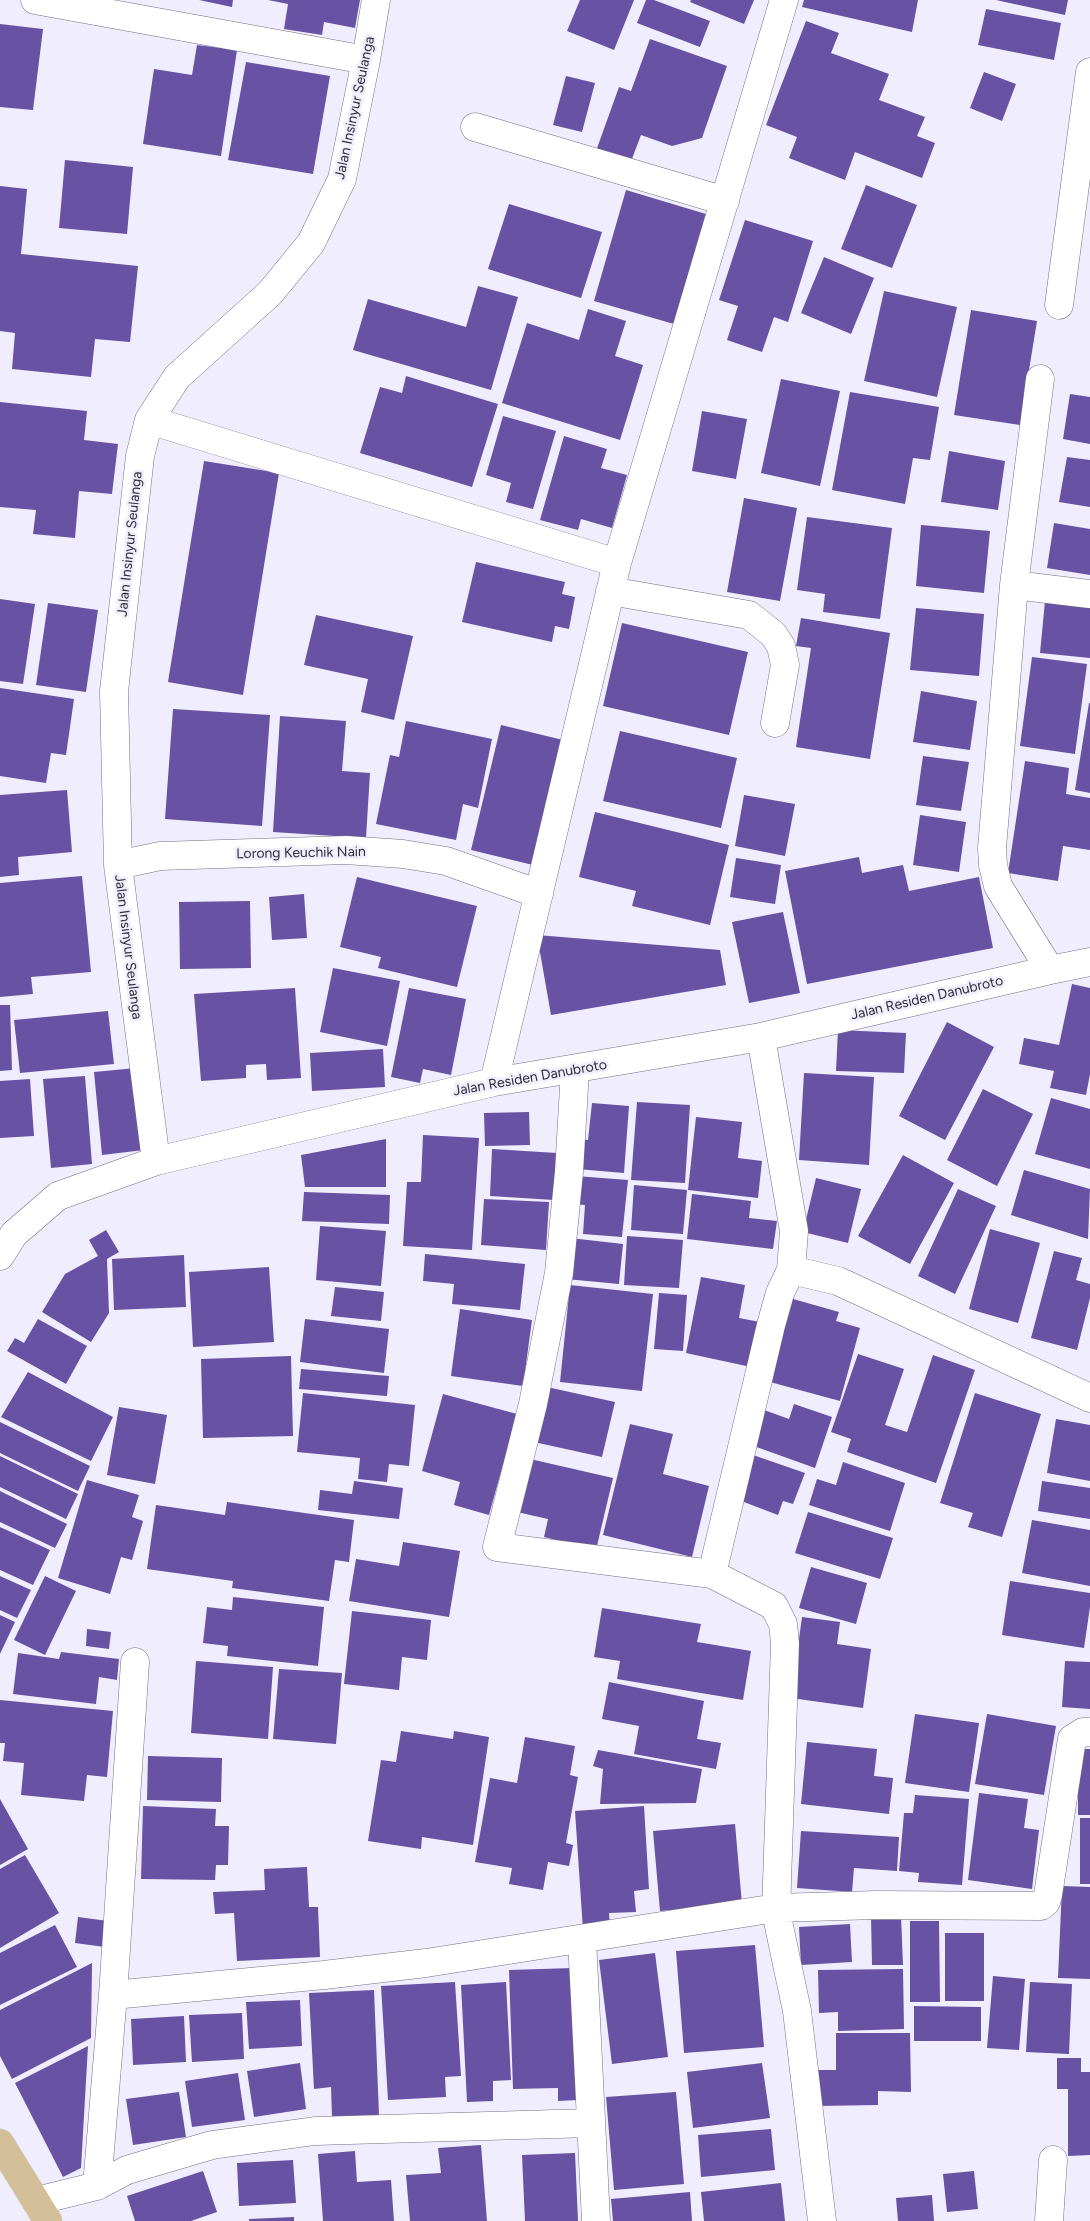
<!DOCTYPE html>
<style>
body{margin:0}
canvas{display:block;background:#f0edfe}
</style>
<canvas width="1090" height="2221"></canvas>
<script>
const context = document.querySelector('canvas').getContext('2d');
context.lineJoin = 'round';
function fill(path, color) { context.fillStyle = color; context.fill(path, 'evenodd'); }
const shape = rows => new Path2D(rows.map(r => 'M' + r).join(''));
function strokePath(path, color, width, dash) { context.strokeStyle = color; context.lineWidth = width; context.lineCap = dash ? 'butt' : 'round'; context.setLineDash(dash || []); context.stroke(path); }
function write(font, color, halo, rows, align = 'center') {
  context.font = font + ' Figtree,sans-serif'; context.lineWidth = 5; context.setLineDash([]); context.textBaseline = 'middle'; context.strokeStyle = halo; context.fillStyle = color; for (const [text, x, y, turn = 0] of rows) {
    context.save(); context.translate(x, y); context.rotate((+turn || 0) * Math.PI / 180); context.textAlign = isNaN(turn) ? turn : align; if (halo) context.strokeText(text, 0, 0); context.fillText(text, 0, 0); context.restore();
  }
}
fill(shape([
 [199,0,233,0,232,7],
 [268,0,360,0,355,28,324,22,322,35,284,29,288,4],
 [580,0,634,0,614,50,567,31],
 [646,0,654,0,710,21,700,47,637,23],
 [691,0,754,0,744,24,690,2],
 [804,0,918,0,912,32,802,7],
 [996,0,1068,0,1065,15],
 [986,9,1061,23,1054,60,978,45],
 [806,21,839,33,831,53,889,74,879,100,925,117,917,136,935,143,922,178,855,152,845,180,789,158,797,137,766,125],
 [0,24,43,29,33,110,0,107],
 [650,39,727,66,702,138,672,146,641,135,630,164,596,151,619,87,631,91],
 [197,45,237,50,221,156,143,144,154,69,192,75],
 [246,62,330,76,313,174,228,160],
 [984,72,1016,84,1002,121,970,108],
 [566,76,595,83,582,132,553,125],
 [65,160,133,167,127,234,59,228],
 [866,185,917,205,892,268,841,249],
 [0,186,27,189,21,254,138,266,130,342,95,339,91,377,12,369,15,333,0,331],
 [626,190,706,214,674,324,594,301],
 [509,204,602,232,581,298,488,269],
 [745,220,813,241,788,322,774,317,762,352,727,340,738,306,719,300],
 [824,257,874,278,851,334,801,313],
 [478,286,518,297,491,390,353,350,368,299,466,327],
 [884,291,957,307,937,397,864,381],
 [588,309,626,321,615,356,643,365,620,440,502,403,527,323,579,340],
 [971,310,1037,321,1020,425,954,415],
 [406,376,498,404,472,487,360,453,380,387,402,393],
 [781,379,840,391,820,486,761,473],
 [850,392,939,407,930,460,913,458,905,504,832,490],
 [1070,394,1090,397,1090,444,1063,439],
 [0,402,87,411,84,440,118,444,112,494,79,491,75,538,33,534,36,510,0,507],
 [702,411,747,419,736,479,692,471],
 [503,416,556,431,533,509,506,502,511,483,486,475],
 [564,436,607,449,601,468,627,475,612,528,581,519,578,530,540,520],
 [949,451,1005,461,998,510,941,502],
 [1067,457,1090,460,1090,507,1059,502],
 [204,461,279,473,243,695,168,682],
 [744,498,797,508,780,601,727,592],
 [807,517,892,528,880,619,823,612,825,594,797,590],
 [1054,523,1090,529,1090,575,1047,568],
 [921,525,990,531,984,593,916,586],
 [476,562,565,582,562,594,575,597,569,629,555,626,552,642,462,622],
 [0,599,35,604,23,684,0,681],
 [1045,601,1090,606,1090,658,1040,653],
 [48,603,98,610,86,692,36,685],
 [916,608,984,614,979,676,910,670],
 [316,615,413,636,394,720,361,712,368,679,304,665],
 [801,618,890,633,870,759,796,747,811,648,796,646],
 [622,623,748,652,729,735,603,706],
 [1032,657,1087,664,1075,754,1020,746],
 [0,688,74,699,66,755,51,753,46,783,0,776],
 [921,691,977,701,970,750,913,742],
 [1089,703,1090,703,1090,793,1075,790],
 [173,709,270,715,262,826,165,819],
 [280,716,346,721,342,771,370,773,366,838,273,832],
 [406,721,492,739,478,808,463,804,456,840,376,824,390,755,399,757],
 [501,725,563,740,533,865,471,850],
 [620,731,737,758,721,828,603,801],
 [923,756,969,762,961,811,916,805],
 [1025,761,1069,768,1066,794,1090,798,1090,850,1063,846,1058,881,1008,873],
 [67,790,72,852,18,857,19,875,0,877,0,795],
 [744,795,795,804,785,856,735,846],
 [595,812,729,845,710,925,632,906,636,891,579,877],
 [920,815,966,822,959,872,913,865],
 [859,857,862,873,903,865,909,891,979,877,993,948,807,984,785,871],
 [736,858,781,865,775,904,730,897],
 [82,876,91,972,31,977,33,994,0,997,0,883],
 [357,877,477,906,457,987,378,968,381,957,340,947],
 [304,894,307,938,272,940,269,897],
 [250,901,251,968,180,969,179,902],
 [783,912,800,993,749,1003,732,922],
 [537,935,720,950,726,985,551,1015],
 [333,968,400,981,387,1046,320,1032],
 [1072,984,1090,988,1090,1074,1086,1095,1050,1088,1054,1071,1019,1064,1024,1038,1059,1045],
 [295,988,301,1078,267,1080,266,1064,246,1065,246,1078,201,1081,194,994],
 [409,988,466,999,451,1075,423,1069,420,1083,391,1077],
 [0,1005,10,1005,12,1070,0,1071],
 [108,1011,114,1064,20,1073,14,1020],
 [947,1022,994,1047,945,1140,899,1116],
 [838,1030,906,1033,904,1073,836,1071],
 [383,1049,385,1087,312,1091,310,1053],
 [136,1068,144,1150,102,1155,94,1072],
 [804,1073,874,1077,869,1165,799,1160],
 [85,1076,92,1164,51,1168,43,1079],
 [30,1079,34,1136,0,1138,0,1081],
 [983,1089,1033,1114,997,1186,947,1160],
 [1051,1098,1090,1109,1090,1169,1035,1154],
 [637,1102,690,1105,685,1183,631,1180],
 [592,1103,629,1106,624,1173,577,1169,579,1139,588,1140],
 [529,1112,530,1145,485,1146,484,1113],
 [696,1117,742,1122,738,1158,762,1161,758,1198,688,1190],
 [423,1135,479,1138,472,1250,403,1246,407,1182,421,1182],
 [386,1139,386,1187,305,1187,301,1155],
 [492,1149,557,1153,554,1200,490,1196],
 [903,1155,954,1183,910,1264,858,1236],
 [1024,1170,1090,1189,1088,1239,1011,1215],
 [576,1176,628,1180,622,1237,583,1234,585,1205,573,1204],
 [816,1178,861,1189,848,1243,803,1232],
 [634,1185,687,1190,683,1234,631,1230],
 [958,1189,996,1206,955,1294,918,1276],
 [304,1192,390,1195,389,1224,302,1221],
 [692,1194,751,1201,749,1218,777,1221,773,1249,687,1239],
 [484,1199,549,1202,546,1250,481,1245],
 [320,1226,386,1231,381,1286,316,1280],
 [990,1229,1040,1243,1018,1323,969,1309],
 [106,1230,119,1252,107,1259,109,1313,91,1342,42,1312,65,1274,98,1256,89,1240],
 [627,1236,683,1240,679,1288,624,1285],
 [570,1238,623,1244,619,1284,566,1279],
 [1054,1251,1082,1258,1076,1280,1090,1284,1090,1298,1077,1350,1031,1338],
 [425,1254,525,1264,520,1310,452,1304,454,1284,423,1281],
 [184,1255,186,1307,114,1310,112,1259],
 [269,1267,274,1342,193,1347,189,1272],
 [701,1277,745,1285,739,1318,760,1322,751,1367,686,1353],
 [570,1285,653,1294,642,1391,560,1382],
 [335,1287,384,1292,381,1321,331,1316],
 [659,1293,687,1295,683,1351,654,1349],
 [786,1297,839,1312,836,1321,860,1328,840,1401,770,1382],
 [460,1309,532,1320,523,1386,451,1376],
 [38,1319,87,1346,66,1384,7,1351,15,1338,24,1343],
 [305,1319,389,1329,384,1373,300,1362],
 [858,1354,904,1369,885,1425,907,1432,933,1355,975,1370,936,1483,847,1452,851,1439,831,1432],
 [291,1356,293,1436,203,1438,201,1359],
 [301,1369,389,1376,387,1396,299,1389],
 [28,1372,113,1417,91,1461,1,1417],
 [547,1387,615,1402,602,1457,534,1442],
 [303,1393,415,1405,409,1466,389,1464,387,1482,358,1479,360,1458,297,1452],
 [975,1393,1041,1414,1002,1537,968,1527,973,1513,940,1503],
 [443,1394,517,1414,489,1515,454,1505,460,1482,422,1471],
 [794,1404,832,1417,815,1468,751,1445,764,1410,789,1419],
 [119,1407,167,1415,155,1484,107,1475],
 [1056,1419,1090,1425,1090,1481,1047,1473],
 [0,1422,90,1466,78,1491,0,1453],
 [630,1424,673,1434,663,1474,709,1486,692,1557,603,1535],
 [753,1455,805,1473,793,1504,783,1501,778,1515,736,1499],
 [0,1456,78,1494,66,1519,0,1487],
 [530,1459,613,1478,596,1550,544,1537,548,1519,517,1512],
 [843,1462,905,1483,890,1531,809,1505,817,1479,836,1485],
 [87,1480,139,1495,132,1517,143,1521,132,1560,121,1557,110,1594,58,1578],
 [354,1481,403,1488,399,1519,318,1510,320,1490,352,1494],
 [1042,1481,1090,1488,1090,1519,1038,1511],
 [0,1491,67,1524,55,1548,0,1522],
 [227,1502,354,1520,349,1562,335,1560,329,1601,232,1588,233,1581,147,1569,156,1505,225,1515],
 [808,1512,893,1538,880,1579,795,1553],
 [1032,1520,1090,1530,1090,1586,1022,1573],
 [0,1527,50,1550,33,1585,0,1570],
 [403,1542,460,1551,449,1617,349,1601,356,1559,399,1566],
 [811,1567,867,1583,856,1624,799,1608],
 [0,1576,31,1590,17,1618,0,1610],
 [45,1576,76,1591,45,1655,14,1640],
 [1010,1581,1090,1593,1090,1607,1084,1648,1002,1635],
 [233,1597,324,1607,318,1666,227,1656,228,1646,203,1643,207,1607,232,1610],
 [602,1608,701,1624,697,1642,751,1651,743,1700,617,1679,620,1661,594,1657],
 [352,1611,431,1620,427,1660,402,1657,399,1690,344,1684],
 [0,1615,15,1622,0,1654],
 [802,1617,840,1622,837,1644,871,1649,863,1708,791,1698],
 [87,1629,111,1632,109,1649,86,1646],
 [61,1652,119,1659,117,1680,99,1677,96,1704,13,1694,18,1653,59,1659],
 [196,1661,273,1667,268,1739,191,1733],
 [1065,1661,1090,1662,1090,1709,1062,1707],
 [279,1669,342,1673,336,1744,273,1739],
 [609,1682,704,1701,697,1739,721,1743,716,1769,634,1754,639,1726,602,1719],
 [0,1700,113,1711,107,1777,87,1775,84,1801,21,1795,24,1763,3,1761,5,1743,0,1743],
 [915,1714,979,1723,969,1792,905,1783],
 [987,1714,1056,1726,1044,1795,975,1784],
 [401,1731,453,1739,454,1731,489,1737,473,1845,422,1837,421,1849,368,1841,381,1760,396,1762],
 [525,1737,575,1746,570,1775,578,1777,566,1843,573,1845,569,1866,548,1862,543,1890,509,1884,512,1868,475,1862,490,1778,517,1783],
 [807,1742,877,1749,874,1776,893,1778,889,1814,801,1804],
 [1078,1749,1090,1749,1090,1815,1078,1815],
 [598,1750,702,1769,696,1803,600,1804,603,1769,593,1766],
 [148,1756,222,1758,221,1802,147,1800],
 [979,1793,1028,1799,1024,1828,1039,1830,1032,1889,968,1880],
 [915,1795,969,1799,962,1885,918,1882,919,1873,899,1871,904,1813,913,1813],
 [0,1799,28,1849,0,1865],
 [143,1806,216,1809,215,1826,229,1826,228,1865,216,1865,215,1880,141,1879],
 [644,1806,649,1889,634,1891,636,1912,609,1913,610,1928,583,1930,575,1811],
 [1080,1818,1090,1818,1090,1884,1080,1884],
 [735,1824,742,1904,660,1911,653,1831],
 [801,1831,899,1837,897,1871,854,1868,852,1892,797,1888],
 [25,1855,59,1913,0,1948,0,1869],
 [307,1867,309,1907,318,1907,320,1957,237,1961,234,1913,215,1914,213,1892,265,1890,264,1869],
 [1062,1886,1090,1887,1090,1979,1058,1978],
 [871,1916,901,1916,903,1965,872,1965],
 [78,1917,108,1921,105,1947,75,1943],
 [910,1921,939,1921,940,2002,910,2002],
 [850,1924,852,1962,801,1965,799,1927],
 [55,1925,77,1967,0,2005,0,1953],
 [945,1933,984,1933,984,2001,945,2001],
 [755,1945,764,2047,684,2053,676,1951],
 [655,1953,668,2057,612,2064,599,1960],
 [92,1963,91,2038,12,2079,0,2056,0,2010],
 [573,1968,577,2100,558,2101,558,2088,513,2089,509,1970],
 [903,1969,904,2029,838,2031,838,2012,819,2013,818,1970],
 [993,1976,1025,1979,1019,2050,987,2048],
 [455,1982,461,2076,445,2077,446,2097,388,2100,381,1986],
 [506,1982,511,2080,493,2081,493,2101,467,2102,461,1985],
 [1030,1982,1072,1984,1069,2054,1026,2052],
 [374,1990,379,2115,332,2117,331,2087,314,2089,309,1993],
 [300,2000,302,2046,249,2049,246,2002],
 [914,2006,981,2007,981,2041,914,2041],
 [242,2013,244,2059,192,2062,189,2015],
 [184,2016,186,2062,133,2065,131,2019],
 [836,2033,910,2033,911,2092,878,2091,878,2105,817,2106,817,2070,836,2070],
 [88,2046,81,2168,63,2177,15,2083],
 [1057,2058,1081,2058,1081,2072,1090,2072,1090,2155,1068,2156,1068,2089,1057,2089],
 [300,2063,306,2109,254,2117,247,2071],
 [762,2063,770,2118,693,2128,687,2072],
 [238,2073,245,2120,192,2127,185,2081],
 [179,2092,186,2137,133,2145,126,2099],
 [676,2092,684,2184,614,2190,606,2097],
 [771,2129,775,2170,701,2177,698,2135],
 [481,2145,487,2221,410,2221,406,2175,441,2173,438,2148],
 [355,2151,357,2182,391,2180,394,2221,323,2221,318,2154],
 [575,2153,578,2221,525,2221,522,2155],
 [293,2160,296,2203,239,2206,237,2163],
 [203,2171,217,2212,191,2221,135,2221,127,2196],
 [974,2171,978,2209,947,2212,943,2174],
 [781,2183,785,2221,704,2221,701,2192],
 [690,2192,692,2221,613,2221,611,2199],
 [932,2195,934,2221,898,2221,896,2198],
 [294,2217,294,2221,249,2221,249,2219]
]), '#6852a3');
const minor = shape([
 [35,0,366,60],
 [475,127,725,201],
 [1059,305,1090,72],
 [1040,379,1014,585,992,848,993,865,998,886,1050,970],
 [149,420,617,563],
 [1014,585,1090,594],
 [610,591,749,615,773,634,781,646,785,665,775,723],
 [118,865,160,856,346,850,403,854,446,861,539,894],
 [761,1037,794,1231,791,1270,780,1293,771,1325,712,1574,774,1606,783,1624,785,1643,776,1912,797,2011,822,2221],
 [575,1070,569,1172,559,1273,533,1404,497,1547,712,1574],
 [494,1082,617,563,784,0],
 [156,1161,118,865,114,691,140,456,149,420,177,377,270,293,311,243,342,179,366,60,376,0],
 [0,1256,14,1234,58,1196,156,1161,494,1082,761,1037,1050,970,1090,962],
 [791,1270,838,1281,1090,1398],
 [582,1939,596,2221],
 [113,1995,135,1662],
 [97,2186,113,1995,324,1975,426,1963,776,1908,876,1905,1041,1906,1046,1902,1048,1895,1072,1739,1083,1732,1090,1732],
 [36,2201,97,2186,127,2170,212,2145,315,2131,591,2123],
 [1049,2221,1053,2160]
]);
const major = shape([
 [0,2143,48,2221]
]);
strokePath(minor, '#747180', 29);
strokePath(major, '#d5d5d6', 29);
strokePath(minor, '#fff', 28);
strokePath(major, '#d2be97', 28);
write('14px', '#2d2c32', '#f0edfe', [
 ["Jalan Insinyur Seulanga",355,108,-78],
 ["Jalan Insinyur Seulanga",130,544,-84],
 ["Lorong Keuchik Nain",301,853,-1],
 ["Jalan Insinyur Seulanga",128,947,83],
 ["Jalan Residen Danubroto",927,998,-13],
 ["Jalan Residen Danubroto",530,1078,-10]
]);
</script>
